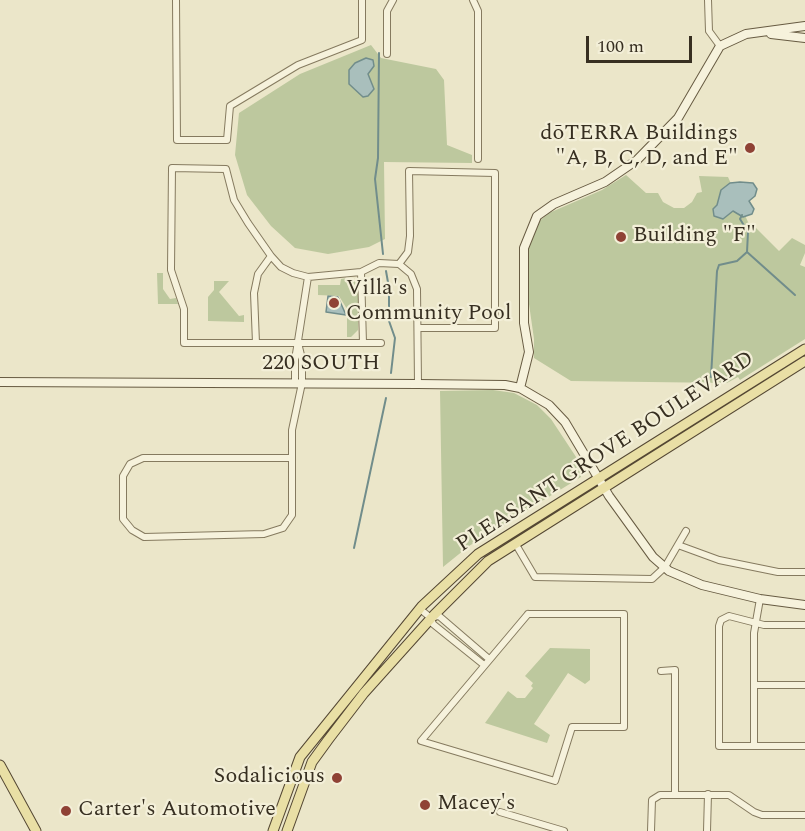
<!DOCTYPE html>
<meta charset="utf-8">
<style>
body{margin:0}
#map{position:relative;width:805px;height:831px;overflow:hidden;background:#ebe6c9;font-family:Spectral,serif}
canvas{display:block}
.scale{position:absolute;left:586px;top:36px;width:106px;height:27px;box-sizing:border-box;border:3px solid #372f21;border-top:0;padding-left:8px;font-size:18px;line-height:21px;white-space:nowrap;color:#372f21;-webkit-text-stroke:4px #f3efd8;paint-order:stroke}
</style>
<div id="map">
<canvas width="805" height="831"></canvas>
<div class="scale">100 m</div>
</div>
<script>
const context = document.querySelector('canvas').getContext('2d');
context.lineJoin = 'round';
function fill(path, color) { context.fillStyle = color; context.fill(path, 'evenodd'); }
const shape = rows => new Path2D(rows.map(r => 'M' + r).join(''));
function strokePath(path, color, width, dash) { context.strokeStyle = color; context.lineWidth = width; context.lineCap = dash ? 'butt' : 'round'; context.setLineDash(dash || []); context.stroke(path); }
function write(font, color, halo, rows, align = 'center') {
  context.font = font + ' Spectral,serif'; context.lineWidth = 4.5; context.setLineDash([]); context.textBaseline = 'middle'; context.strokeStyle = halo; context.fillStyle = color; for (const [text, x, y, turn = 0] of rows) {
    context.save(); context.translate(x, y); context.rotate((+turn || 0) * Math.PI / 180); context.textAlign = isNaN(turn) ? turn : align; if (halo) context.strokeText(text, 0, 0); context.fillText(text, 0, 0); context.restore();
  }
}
fill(shape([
 [371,45,381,58,436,69,444,80,447,145,472,155,472,163,384,162,385,239,369,247,328,254,295,248,271,226,247,195,235,155,239,113,300,74],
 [626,175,646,193,658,193,663,202,674,208,684,208,692,202,697,193,702,192,699,176,728,177,752,231,752,224,779,251,792,238,805,245,805,253,800,265,805,267,805,339,740,380,738,377,727,383,571,381,534,358,534,339,527,290,528,245,538,222,549,213,602,190],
 [157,273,163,273,163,289,170,299,176,298,178,304,158,304],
 [347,278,352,279,358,285,358,330,351,337,347,337,347,309,339,296,318,295,318,285,340,285,341,279],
 [214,281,229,281,219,292,239,316,244,315,244,322,208,321,208,297,214,290],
 [493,390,514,393,537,405,551,419,582,466,581,477,469,546,443,567,440,391],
 [550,648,590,649,590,680,585,684,568,673,534,724,550,735,547,743,485,723,508,691,517,698,525,698,533,688,531,686,533,683,525,676]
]), '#bdc89e');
const water = shape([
 [366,58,373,60,374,66,368,74,374,89,368,96,363,97,349,84,349,70,355,63,366,58],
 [740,182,753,183,757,189,755,196,749,201,754,209,752,214,743,217,733,211,723,219,714,216,713,209,717,205,721,190,730,183,740,182],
 [328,296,338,297,346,315,326,312,328,296]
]);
fill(water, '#a9bfbc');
strokePath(water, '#718d8b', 1.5);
strokePath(shape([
 [379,53,378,158,375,179,383,254],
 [742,215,740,219,748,232,747,252,795,295],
 [386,271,389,288,389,321,395,338,391,373],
 [711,377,717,271,719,265,737,261,747,252],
 [354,548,386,398]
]), '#718d8b', 2);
const street = shape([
 [176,0,177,140,227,140,230,106,298,65,362,40,362,0],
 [473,0,478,11,478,159],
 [708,0,709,31,720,46],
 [387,54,387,11,393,0],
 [399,264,408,252,410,236,409,171,495,173,495,328,418,328],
 [399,264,411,274,417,289,418,384],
 [361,272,363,343],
 [256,343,254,293,258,274,271,256],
 [381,343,184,343,184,309,171,270,172,168,226,169,234,200,248,223,271,256,281,267,293,273,308,277,361,272,379,263,399,264],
 [295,383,295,360,308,277],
 [292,458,143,458,130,464,123,476,123,519,132,530,144,537,264,534,283,528,292,515,292,430,302,383,302,359,298,343],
 [515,543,535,577,652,579,665,567,686,531],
 [678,545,719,560,778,572,805,572],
 [420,609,431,618,433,624,484,665],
 [528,614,624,614,624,727,572,727,555,781,421,741,528,614],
 [433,617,439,616,489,659],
 [805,625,764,625,729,616,721,620,719,626,719,746,805,746],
 [661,671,675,670,675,794],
 [754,685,805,685],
 [754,746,754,633,760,599],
 [500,812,564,831],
 [651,831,652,800,660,795,729,795,754,812,762,815,805,815],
 [707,831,708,794]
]);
const secondary = shape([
 [771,34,805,38],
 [0,382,418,384,505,385,520,388,549,405,565,422,609,496,653,557,669,571,702,585,760,599,805,605],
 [520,388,529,352,524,323,524,248,537,216,554,204,605,182,637,160,678,118,720,46,746,34,805,26]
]);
const primary = shape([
 [0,765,36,831],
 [273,831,300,757,422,606,478,554,805,349],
 [287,831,312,762,328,740,364,693,434,615,488,561,805,361]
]);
strokePath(street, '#857a5f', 8);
strokePath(secondary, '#675b42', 10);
strokePath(primary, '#544733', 11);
strokePath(street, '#f6f2dc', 6);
strokePath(secondary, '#f6f2dc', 8);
strokePath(primary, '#e9dfa5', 9);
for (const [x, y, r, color] of [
 [750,148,6,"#8f4235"],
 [621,237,6,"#8f4235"],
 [334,303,6,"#8f4235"],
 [337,778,6,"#8f4235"],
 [425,805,6,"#8f4235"],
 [66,811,6,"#8f4235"]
]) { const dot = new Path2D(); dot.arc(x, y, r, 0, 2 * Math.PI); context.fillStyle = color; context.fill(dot); strokePath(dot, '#f3efd8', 2); }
write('22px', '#372f21', '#f3efd8', [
 ["dōTERRA Buildings",738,135,"right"],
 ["\"A, B, C, D, and E\"",738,160,"right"],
 ["Building \"F\"",633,237],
 ["Villa's",346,290],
 ["Community Pool",346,315],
 ["Sodalicious",325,778,"right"],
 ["Macey's",437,805],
 ["Carter's Automotive",78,811]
], 'left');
write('22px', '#372f21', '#f3efd8', [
 ["220 SOUTH",321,365],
 ["PLEASANT GROVE BOULEVARD",606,453,-33]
]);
</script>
